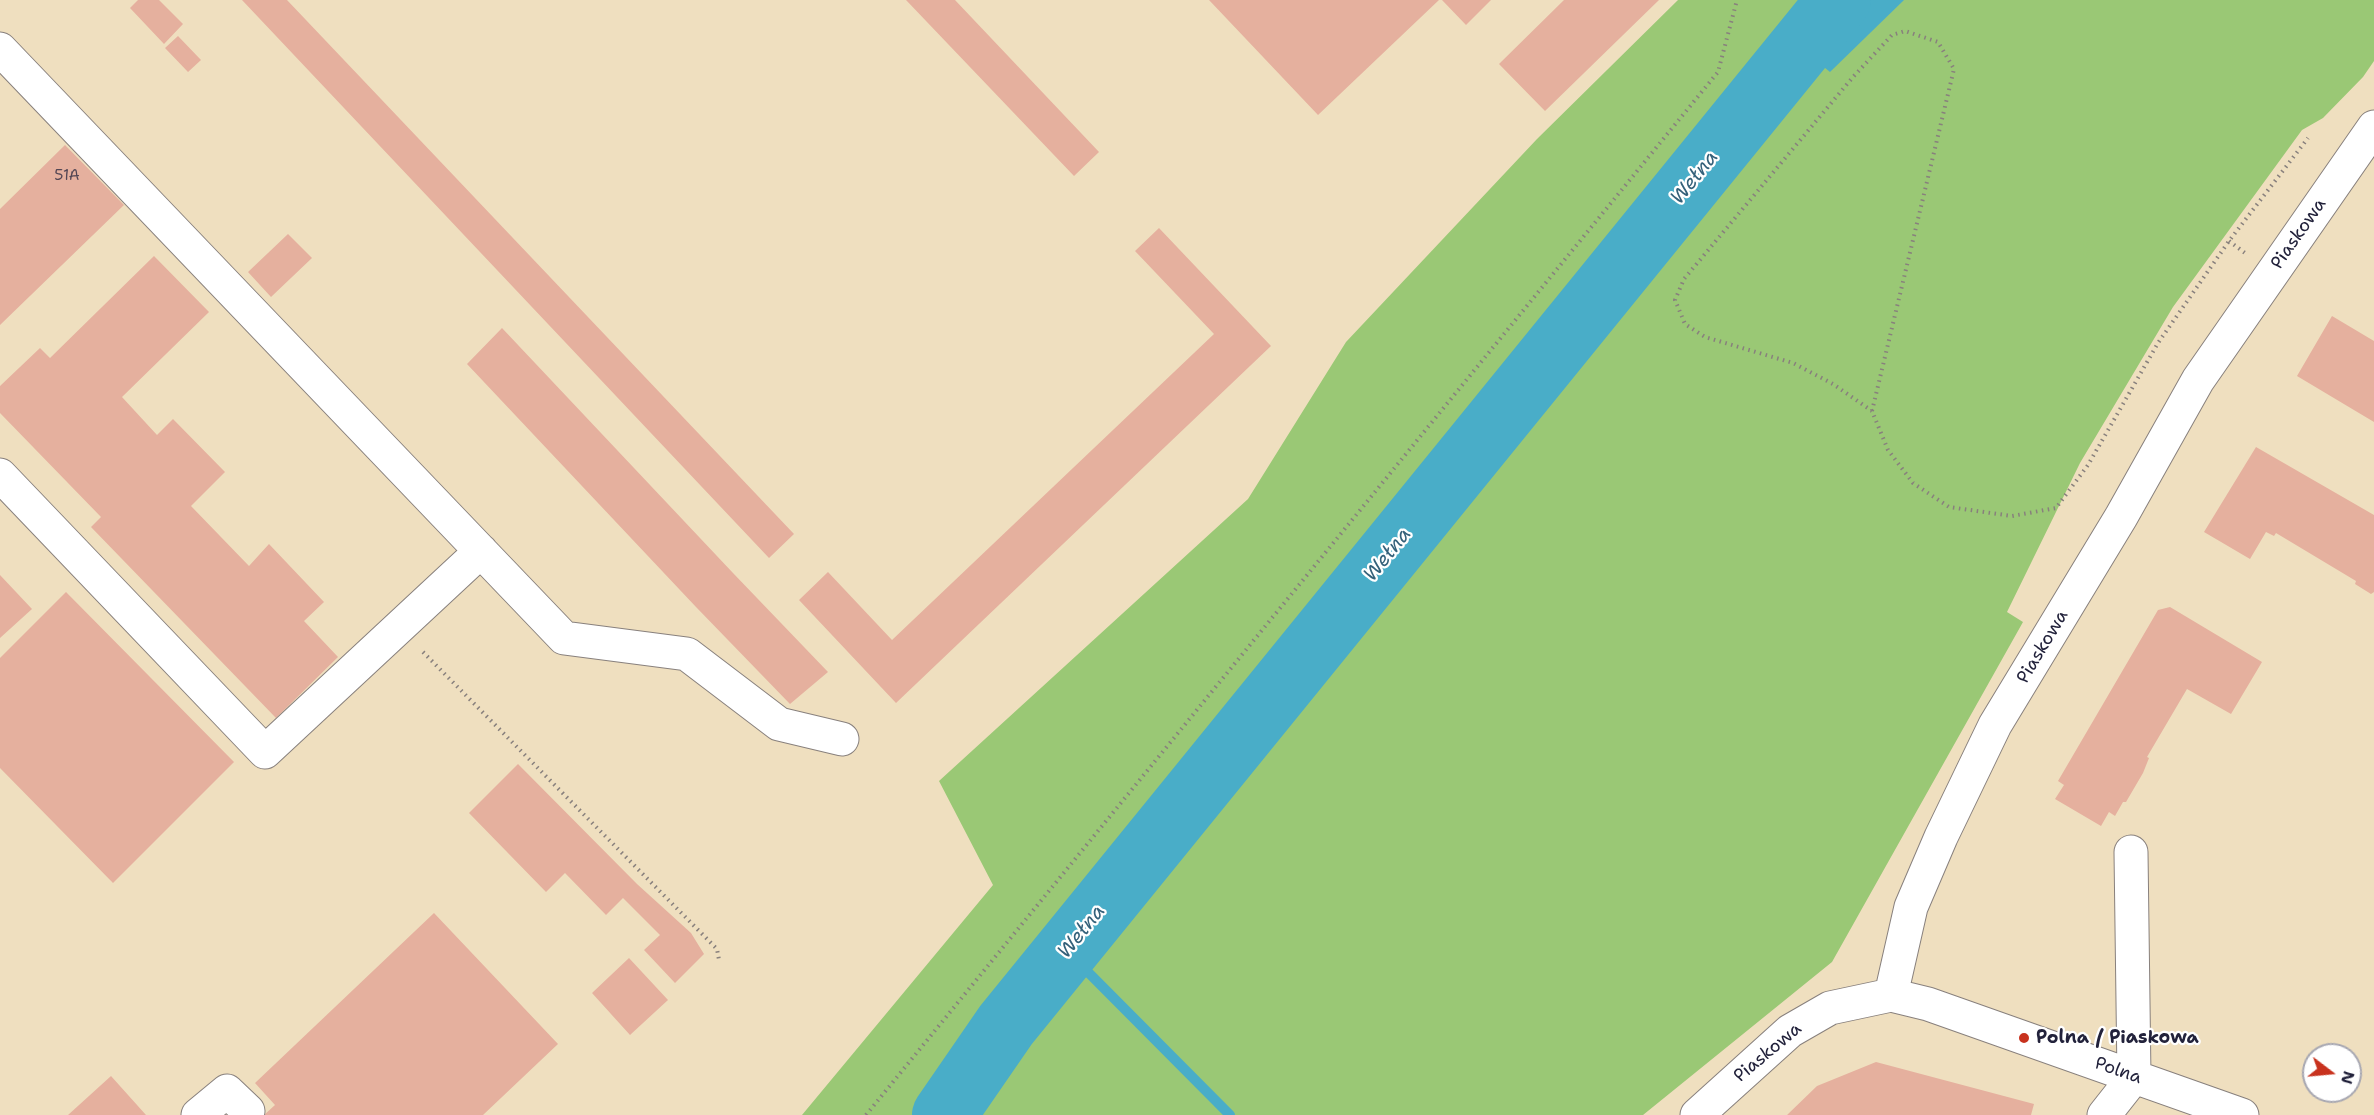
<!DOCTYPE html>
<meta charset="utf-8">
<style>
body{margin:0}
#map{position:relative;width:2374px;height:1115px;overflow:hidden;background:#efdfbf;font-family:"Shantell Sans",sans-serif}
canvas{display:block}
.north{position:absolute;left:2302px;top:1043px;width:60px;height:60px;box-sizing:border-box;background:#fff;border:2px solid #a7a7b1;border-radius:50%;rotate:106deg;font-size:16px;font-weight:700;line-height:24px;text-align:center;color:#22223b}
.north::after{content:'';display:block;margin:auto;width:21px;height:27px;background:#c8321e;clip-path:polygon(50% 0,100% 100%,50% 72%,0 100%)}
</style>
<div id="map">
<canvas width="2374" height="1115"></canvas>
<div class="north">N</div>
</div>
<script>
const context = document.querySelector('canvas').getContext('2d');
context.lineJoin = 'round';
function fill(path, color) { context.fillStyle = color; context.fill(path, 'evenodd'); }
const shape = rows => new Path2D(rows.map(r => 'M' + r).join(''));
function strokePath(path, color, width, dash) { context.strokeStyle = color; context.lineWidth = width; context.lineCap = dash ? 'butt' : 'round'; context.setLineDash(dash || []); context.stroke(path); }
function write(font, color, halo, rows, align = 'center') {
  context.font = font + ' "Shantell Sans",sans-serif'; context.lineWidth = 4.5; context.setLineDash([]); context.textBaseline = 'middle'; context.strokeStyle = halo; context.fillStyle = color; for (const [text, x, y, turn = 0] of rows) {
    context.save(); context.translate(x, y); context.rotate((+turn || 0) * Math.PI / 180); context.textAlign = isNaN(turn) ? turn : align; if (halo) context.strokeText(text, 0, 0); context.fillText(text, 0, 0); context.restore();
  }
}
fill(shape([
 [1678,0,2374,0,2374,61,2363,77,2323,118,2302,130,2173,307,2080,463,2007,612,2023,622,1832,962,1643,1115,802,1115,993,885,939,781,1248,499,1346,342,1537,139]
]), '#9ac875');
fill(shape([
 [1819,0,1904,0,1830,72,1790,39]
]), '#49adc8');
strokePath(shape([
 [1067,951,1230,1115]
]), '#49adc8', 10);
strokePath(shape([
 [944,1115,1006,1025,1839,0]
]), '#49adc8', 64);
fill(shape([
 [138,0,159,0,183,24,164,44,130,8],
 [242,0,287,0,794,534,769,558],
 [906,0,955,0,1099,152,1074,176],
 [1209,0,1439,0,1318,115],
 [1442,0,1491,0,1466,25],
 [1564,0,1659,0,1545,111,1499,64],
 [178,36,201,60,188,72,165,48],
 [65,145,124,205,0,325,0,209],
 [1159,228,1271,346,896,703,799,600,828,572,892,640,1214,334,1135,251],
 [288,234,312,258,271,297,248,272],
 [154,256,209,312,122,397,157,435,173,419,225,472,191,506,249,566,269,544,324,602,304,621,338,657,276,718,91,527,101,517,0,413,0,386,40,348,50,358],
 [2332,316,2374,341,2374,422,2297,376],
 [502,328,733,573,828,672,790,704,696,607,467,364],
 [2256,447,2374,515,2374,592,2371,594,2355,584,2356,581,2276,533,2274,536,2266,532,2250,559,2204,532],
 [0,575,32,609,0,638],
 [66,592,234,762,113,883,0,768,0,658],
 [2170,607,2262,662,2231,714,2187,689,2147,757,2149,758,2143,773,2126,802,2123,802,2115,816,2109,812,2101,826,2055,799,2064,785,2058,781,2158,610],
 [518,764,637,884,691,933,704,954,675,983,644,950,660,935,623,898,606,915,565,873,546,892,469,813],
 [434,913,558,1044,483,1115,264,1115,275,1105,255,1083],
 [629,958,668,1000,630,1035,592,993],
 [2314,1051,2314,1083,2304,1079],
 [1876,1062,2034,1104,2031,1115,1787,1115,1817,1086],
 [111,1076,146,1115,68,1115]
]), '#e5b09e');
const minor = shape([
 [0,49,564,638,687,654,779,724,842,739],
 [0,475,265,752,481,551],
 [1891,995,1911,907,1941,837,1995,725,2121,517,2198,380,2374,127],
 [198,1115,227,1091,248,1111],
 [1697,1115,1790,1031,1830,1008,1891,995,1928,1004,2242,1115],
 [2104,1115,2134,1077,2131,852]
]);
strokePath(minor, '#88807d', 35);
strokePath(shape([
 [2229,241,2245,253],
 [1872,411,1954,69,1938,42,1905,31,1892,35,1853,77,1684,279,1675,300,1685,324,1705,337,1793,363,1833,384,1872,411,1888,450,1913,483,1949,507,2012,516,2056,508,2088,465,2158,343,2229,241,2308,138],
 [423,652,717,949,719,960],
 [866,1115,1718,72,1737,0]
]), '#88807d', 4, [1.5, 4.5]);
strokePath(minor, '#fff', 33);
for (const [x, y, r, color] of [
 [2024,1038,6,"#c8321e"]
]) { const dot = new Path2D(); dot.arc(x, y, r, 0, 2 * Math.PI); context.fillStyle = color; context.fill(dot); strokePath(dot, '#fff', 2); }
write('15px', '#534654', null, [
 ["51A",67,176]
]);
write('18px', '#22223b', '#fff', [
 ["Piaskowa",2299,234,-55],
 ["Piaskowa",2043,647,-59],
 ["Piaskowa",1768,1053,-40],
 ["Polna",2118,1071,19]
]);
write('bold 18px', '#22223b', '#fff', [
 ["Polna / Piaskowa",2036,1038]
], 'left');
write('italic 20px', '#34617a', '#fff', [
 ["Wełna",1695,178,-51],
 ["Wełna",1388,555,-51],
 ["Wełna",1082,932,-51]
]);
</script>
